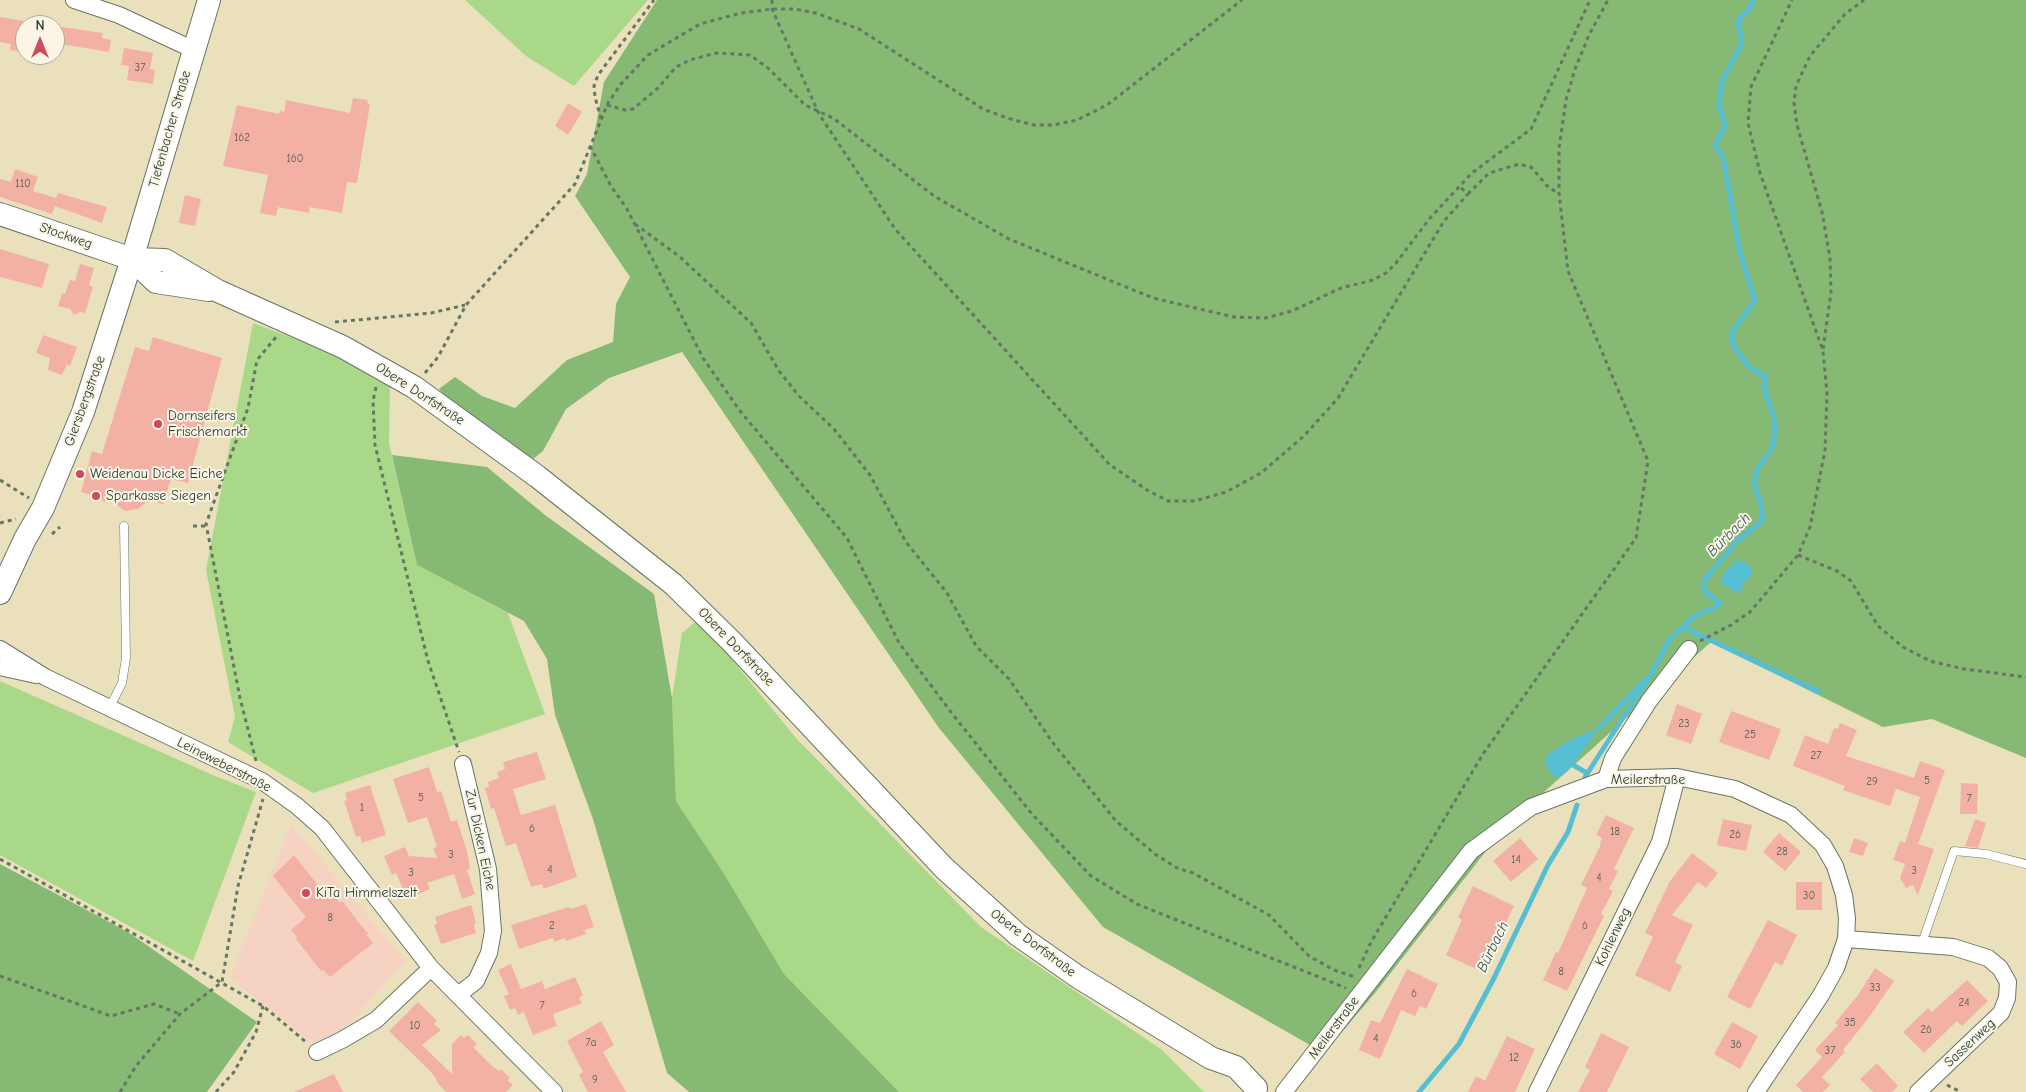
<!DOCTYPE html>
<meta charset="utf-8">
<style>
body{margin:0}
#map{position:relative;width:2026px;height:1092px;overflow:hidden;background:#ebe0bc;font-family:"Comic Neue",sans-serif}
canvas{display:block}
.north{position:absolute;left:15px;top:15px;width:50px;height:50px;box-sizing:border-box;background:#fcf5e5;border:1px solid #a4ab9e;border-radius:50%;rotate:0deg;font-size:14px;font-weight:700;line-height:20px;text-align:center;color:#1f3d34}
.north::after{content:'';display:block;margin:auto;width:18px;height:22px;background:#d1495b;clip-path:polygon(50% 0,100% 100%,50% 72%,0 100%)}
</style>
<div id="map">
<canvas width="2026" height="1092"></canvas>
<div class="north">N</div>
</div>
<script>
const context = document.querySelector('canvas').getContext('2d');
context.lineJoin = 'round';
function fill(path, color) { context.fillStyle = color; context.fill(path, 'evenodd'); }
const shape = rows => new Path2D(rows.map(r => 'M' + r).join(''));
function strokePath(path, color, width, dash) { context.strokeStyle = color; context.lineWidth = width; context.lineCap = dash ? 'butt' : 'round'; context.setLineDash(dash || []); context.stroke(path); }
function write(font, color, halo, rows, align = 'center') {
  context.font = font + ' "Comic Neue",sans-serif'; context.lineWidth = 4; context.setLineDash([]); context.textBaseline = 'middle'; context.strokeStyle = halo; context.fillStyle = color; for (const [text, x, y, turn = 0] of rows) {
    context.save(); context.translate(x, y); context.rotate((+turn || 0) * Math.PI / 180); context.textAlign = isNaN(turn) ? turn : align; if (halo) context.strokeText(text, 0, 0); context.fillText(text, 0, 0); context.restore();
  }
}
fill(shape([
 [291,824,405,961,343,1030,313,1043,230,978]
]), '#f5d2c2');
fill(shape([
 [465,0,648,0,574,86,526,56],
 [253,323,330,352,390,386,389,443,417,565,508,613,545,714,313,793,228,742,235,717,206,570],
 [699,619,796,738,981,927,1162,1050,1204,1092,899,1092,784,974,723,872,676,801,672,698,682,633],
 [0,681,215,776,256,792,193,961,0,855]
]), '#a9d988');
fill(shape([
 [657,0,2026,0,2026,758,1932,719,1883,727,1711,642,1504,828,1375,993,1324,1053,1103,927,939,728,682,352,609,378,566,409,543,451,528,463,465,420,439,389,455,377,482,396,515,408,567,360,613,342,616,304,630,277,575,196,587,174,604,82],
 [392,455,487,467,545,515,654,594,672,698,676,801,723,872,784,974,899,1092,689,1092,667,1073,593,819,555,715,547,659,524,621,417,565],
 [0,864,128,932,257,1022,207,1092,0,1092]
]), '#86b974');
fill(shape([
 [1737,560,1744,562,1751,567,1751,575,1743,584,1740,594,1722,584,1721,576],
 [1599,728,1568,771,1559,777,1554,777,1545,764,1548,754,1570,740]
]), '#56bed3');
strokePath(shape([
 [1683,627,1819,692],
 [1599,728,1645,680],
 [1573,765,1587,773],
 [1585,777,1653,671,1669,640,1693,617,1719,605,1719,602,1705,592,1703,582,1738,540,1763,520,1761,504,1754,484,1758,467,1771,451,1775,434,1774,418,1764,389,1766,377,1749,367,1733,345,1732,332,1755,300,1740,253,1723,157,1715,146,1725,126,1719,104,1722,81,1742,43,1738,21,1752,5,1753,0],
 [1419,1092,1459,1044,1494,978,1548,865,1568,832,1577,805]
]), '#56bed3', 5);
fill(shape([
 [0,17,25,21,25,52,10,50,11,44,0,42],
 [55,26,103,33,102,38,111,40,109,52,55,43],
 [124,48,153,53,150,69,155,70,153,84,127,80,129,66,121,65],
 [353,98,368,100,367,103,370,104,357,183,347,182,342,213,310,207,309,213,278,207,276,216,260,213,268,175,223,166,237,105,279,114,280,111,284,112,286,100,350,113],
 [568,103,582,112,568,135,555,126],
 [15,169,38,177,33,191,56,198,58,193,107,207,102,223,55,206,52,214,0,197,0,179,11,182],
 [185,195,201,199,195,226,179,223],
 [0,249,49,264,42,288,0,277],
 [80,264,94,268,89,285,93,287,85,313,80,312,74,315,70,309,58,306,62,293,65,294,70,280,75,281],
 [43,335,77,347,70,366,67,364,62,375,48,370,50,358,36,353],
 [153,337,222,358,188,483,171,479,163,504,149,500,138,509,125,511,110,500,103,502,102,498,81,492,92,451,102,454,135,347,149,351],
 [1677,704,1702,714,1691,744,1666,735],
 [1731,711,1781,729,1769,760,1719,742],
 [1840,723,1857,730,1846,756,1914,778,1920,761,1945,770,1918,844,1934,849,1918,895,1913,885,1906,888,1900,878,1905,864,1893,860,1900,841,1905,843,1920,797,1896,789,1890,806,1843,790,1845,786,1793,766,1805,735,1828,744,1834,728,1838,729],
 [537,752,546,779,513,789,521,815,555,805,577,877,543,889,542,884,531,887,516,843,506,846,494,808,491,809,485,788,489,787,488,782,499,778,497,772,505,769,503,762],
 [429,767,437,792,441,791,451,822,457,820,467,851,470,869,467,870,475,894,462,899,454,874,427,883,430,889,407,899,396,873,392,875,384,856,405,847,409,856,437,858,433,848,437,847,427,817,408,823,393,779],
 [1961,783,1978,784,1977,814,1960,814],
 [370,785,386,835,362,843,360,836,356,837,344,801,347,800,345,793],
 [1606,815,1634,828,1614,869,1618,871,1609,889,1613,891,1601,914,1604,916,1567,991,1543,980,1556,952,1558,953,1587,888,1581,885,1601,844,1600,843,1602,838,1596,835],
 [1723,819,1752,825,1746,851,1717,845],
 [1975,819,1986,823,1978,848,1965,846],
 [1779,833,1801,852,1785,871,1763,852],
 [1520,838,1538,859,1511,882,1493,861],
 [1854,838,1868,843,1863,856,1849,852],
 [1692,853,1718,873,1706,888,1698,882,1672,915,1693,925,1675,962,1682,966,1670,992,1635,975,1653,937,1645,933,1670,881],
 [294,855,329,899,334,895,340,903,342,901,368,934,366,935,373,943,330,977,323,970,321,971,296,939,297,937,291,930,306,917,273,876],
 [1796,882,1822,882,1822,910,1796,910],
 [1473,886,1514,906,1493,949,1496,951,1485,973,1446,955,1462,920,1458,917],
 [586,904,594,927,585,930,586,934,566,941,565,938,554,942,553,938,519,949,511,925,569,907,570,909],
 [471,905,476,923,474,924,476,933,441,944,434,925,437,924,435,917],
 [1768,920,1797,935,1782,966,1775,962,1750,1009,1727,997],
 [511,964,521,989,542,981,545,989,575,977,583,995,579,998,582,1003,553,1014,557,1026,533,1035,524,1012,518,1015,515,1008,510,1010,504,996,509,994,498,970],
 [1875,968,1894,981,1870,1016,1843,1050,1845,1052,1822,1077,1830,1085,1823,1092,1803,1092,1796,1085,1822,1057,1815,1050,1838,1025,1835,1023,1858,995],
 [1407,969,1438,984,1426,1009,1420,1006,1415,1016,1401,1010,1380,1059,1359,1050,1371,1020,1380,1023],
 [1967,980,1988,1001,1962,1026,1957,1021,1924,1053,1903,1032,1928,1008,1932,1012],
 [418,1002,437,1021,434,1024,441,1030,422,1045,452,1074,452,1044,461,1035,464,1038,468,1035,477,1044,473,1047,492,1066,499,1071,501,1069,510,1078,507,1080,513,1085,506,1092,446,1092,436,1081,437,1080,430,1071,389,1031],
 [601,1021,614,1045,603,1052,626,1092,588,1092,579,1075,583,1072,567,1041],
 [1732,1022,1758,1036,1740,1069,1714,1054],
 [1601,1033,1629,1047,1607,1092,1578,1092,1590,1070,1585,1067],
 [1507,1036,1535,1049,1515,1092,1468,1092,1476,1076,1485,1081],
 [1877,1063,1898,1086,1892,1092,1873,1092,1860,1079],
 [334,1074,343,1092,294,1092]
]), '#f3b1a6');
const lane = shape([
 [109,709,122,683,126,658,124,526],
 [1922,943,1954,851,1986,854,2026,864]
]);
const street = shape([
 [74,0,119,15,194,50],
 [0,649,45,677,262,781,297,806,322,828,431,968,554,1092],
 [0,667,36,675],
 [1606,779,1613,758,1649,701,1689,649],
 [1846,939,1953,947,1988,958,2000,968,2008,982,2007,998,2001,1013,1918,1092],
 [458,995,476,981,489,953,493,931,488,869,463,764],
 [317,1052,342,1040,376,1020,431,968],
 [1284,1092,1471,851,1531,807,1606,779,1677,777,1735,789,1791,815,1823,845,1835,866,1844,895,1847,918,1846,939,1836,968,1821,995,1756,1092],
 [1537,1092,1660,842,1677,777]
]);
const secondary = shape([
 [0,214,132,259,165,260,218,291,343,347,414,387,538,477,673,584,732,642,944,868,1018,935,1078,977,1211,1058,1236,1067,1256,1088],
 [132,259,156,282,209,290],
 [0,593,25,539,43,508,83,412,132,259,209,0]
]);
strokePath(lane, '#667664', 9);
strokePath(street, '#667664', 18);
strokePath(secondary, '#667664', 24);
strokePath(shape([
 [772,0,772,9,819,114,895,229,1110,465,1147,490,1168,501,1195,501,1226,492,1261,473,1304,436,1338,398,1444,221,1468,194,1459,186],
 [607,105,625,110,633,109,658,88,676,67,690,60,716,53,750,55,768,68,805,105,833,118,934,196,1009,239,1153,298,1234,317,1265,318,1292,311,1341,288,1373,280,1386,273,1396,263,1430,218,1472,173,1531,129,1590,0],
 [601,119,595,97,594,86,598,75,654,0],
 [590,146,611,186,627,209,703,358,740,411,847,538,899,643,954,716,1032,814,1091,876,1137,904,1346,988],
 [1468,194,1489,173,1519,164,1531,167,1549,188,1559,193],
 [635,224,680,257,751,323,779,371,799,396,834,429,870,475,906,542,947,593,976,646,1009,679,1053,743,1116,821,1155,854,1177,868,1193,873,1269,915,1309,956,1334,970,1355,977],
 [335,322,431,313,465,305],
 [1823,349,1831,292,1830,258,1822,212,1797,125,1794,103,1796,86,1810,56,1845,14,1864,0],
 [425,373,438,357,466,305,575,184,608,103,621,84,648,55,700,24,741,13,772,9,794,9,816,13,859,29,983,109,1007,118,1034,125,1053,125,1077,120,1107,105,1242,0],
 [376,387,373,401,375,445,428,661,459,752],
 [0,480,29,498],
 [0,523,16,519],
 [193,526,207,526],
 [52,534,60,527],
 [1798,555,1837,571,1851,581,1878,626,1903,647,1930,661,1964,669,2026,677],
 [1700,641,1731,625,1750,612,1798,555,1810,527,1825,450,1827,393,1823,351,1760,173,1748,123,1751,87,1792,0],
 [256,761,240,698,206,524,248,408,257,360,276,337],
 [0,859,263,1006,306,1042],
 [1359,968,1371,942,1483,754,1636,538,1648,461,1568,271,1559,193,1559,148,1566,100,1575,69,1589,35,1608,0],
 [0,976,111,1016,154,1004,180,1014],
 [1947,1085,1961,1092],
 [120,1092,136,1066,180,1014,222,982,238,886,263,799],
 [216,1092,234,1072,256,1032,263,1006]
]), '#667664', 3, [4, 4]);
strokePath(lane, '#fff', 8);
strokePath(street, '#fff', 16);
strokePath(secondary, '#fff', 22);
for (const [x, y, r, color] of [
 [158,424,5,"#d1495b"],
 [80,474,5,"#d1495b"],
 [96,496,5,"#d1495b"],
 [306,893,5,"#d1495b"]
]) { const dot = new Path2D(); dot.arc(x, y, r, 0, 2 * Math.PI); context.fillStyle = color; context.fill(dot); strokePath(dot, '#fcf5e5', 2); }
write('11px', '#545a50', null, [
 ["37",140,68],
 ["162",242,138],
 ["160",295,159],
 ["110",23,184],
 ["23",1684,724],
 ["25",1750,735],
 ["27",1816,756],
 ["5",1927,781],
 ["29",1872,782],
 ["5",421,798],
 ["7",1969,799],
 ["1",362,808],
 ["6",532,829],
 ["18",1615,832],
 ["26",1735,835],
 ["28",1782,852],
 ["3",451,855],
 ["14",1516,860],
 ["4",550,870],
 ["3",1914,871],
 ["3",411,873],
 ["4",1599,878],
 ["30",1809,896],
 ["8",330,918],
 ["2",552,926],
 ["6",1585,926],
 ["8",1561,972],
 ["33",1875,988],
 ["6",1414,994],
 ["24",1964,1003],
 ["7",542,1006],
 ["35",1850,1023],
 ["10",415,1026],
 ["26",1926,1030],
 ["4",1376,1039],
 ["7a",591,1043],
 ["36",1736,1045],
 ["37",1830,1051],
 ["12",1514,1058],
 ["9",595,1080]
]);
write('14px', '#1f3d34', '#fcf5e5', [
 ["Tiefenbacher Straße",170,129,-74],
 ["Stockweg",66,236,19],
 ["Obere Dorfstraße",420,394,33],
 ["Giersbergstraße",85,401,-70],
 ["Obere Dorfstraße",736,647,46],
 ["Leineweberstraße",224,765,27],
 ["Meilerstraße",1648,780],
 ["Zur Dicken Eiche",480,840,78],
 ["Kohlenweg",1613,937,-64],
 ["Obere Dorfstraße",1033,943,37],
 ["Meilerstraße",1334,1028,-53],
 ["Sassenweg",1970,1043,-43]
]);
write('14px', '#1f3d34', '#fcf5e5', [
 ["Dornseifers",168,416],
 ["Frischemarkt",168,432],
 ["Weidenau Dicke Eiche",90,474],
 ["Sparkasse Siegen",106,496],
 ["KiTa Himmelszelt",316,893]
], 'left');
write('italic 15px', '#2d5d5c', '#fcf5e5', [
 ["Bürbach",1729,535,-45],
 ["Bürbach",1493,947,-64]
]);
</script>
